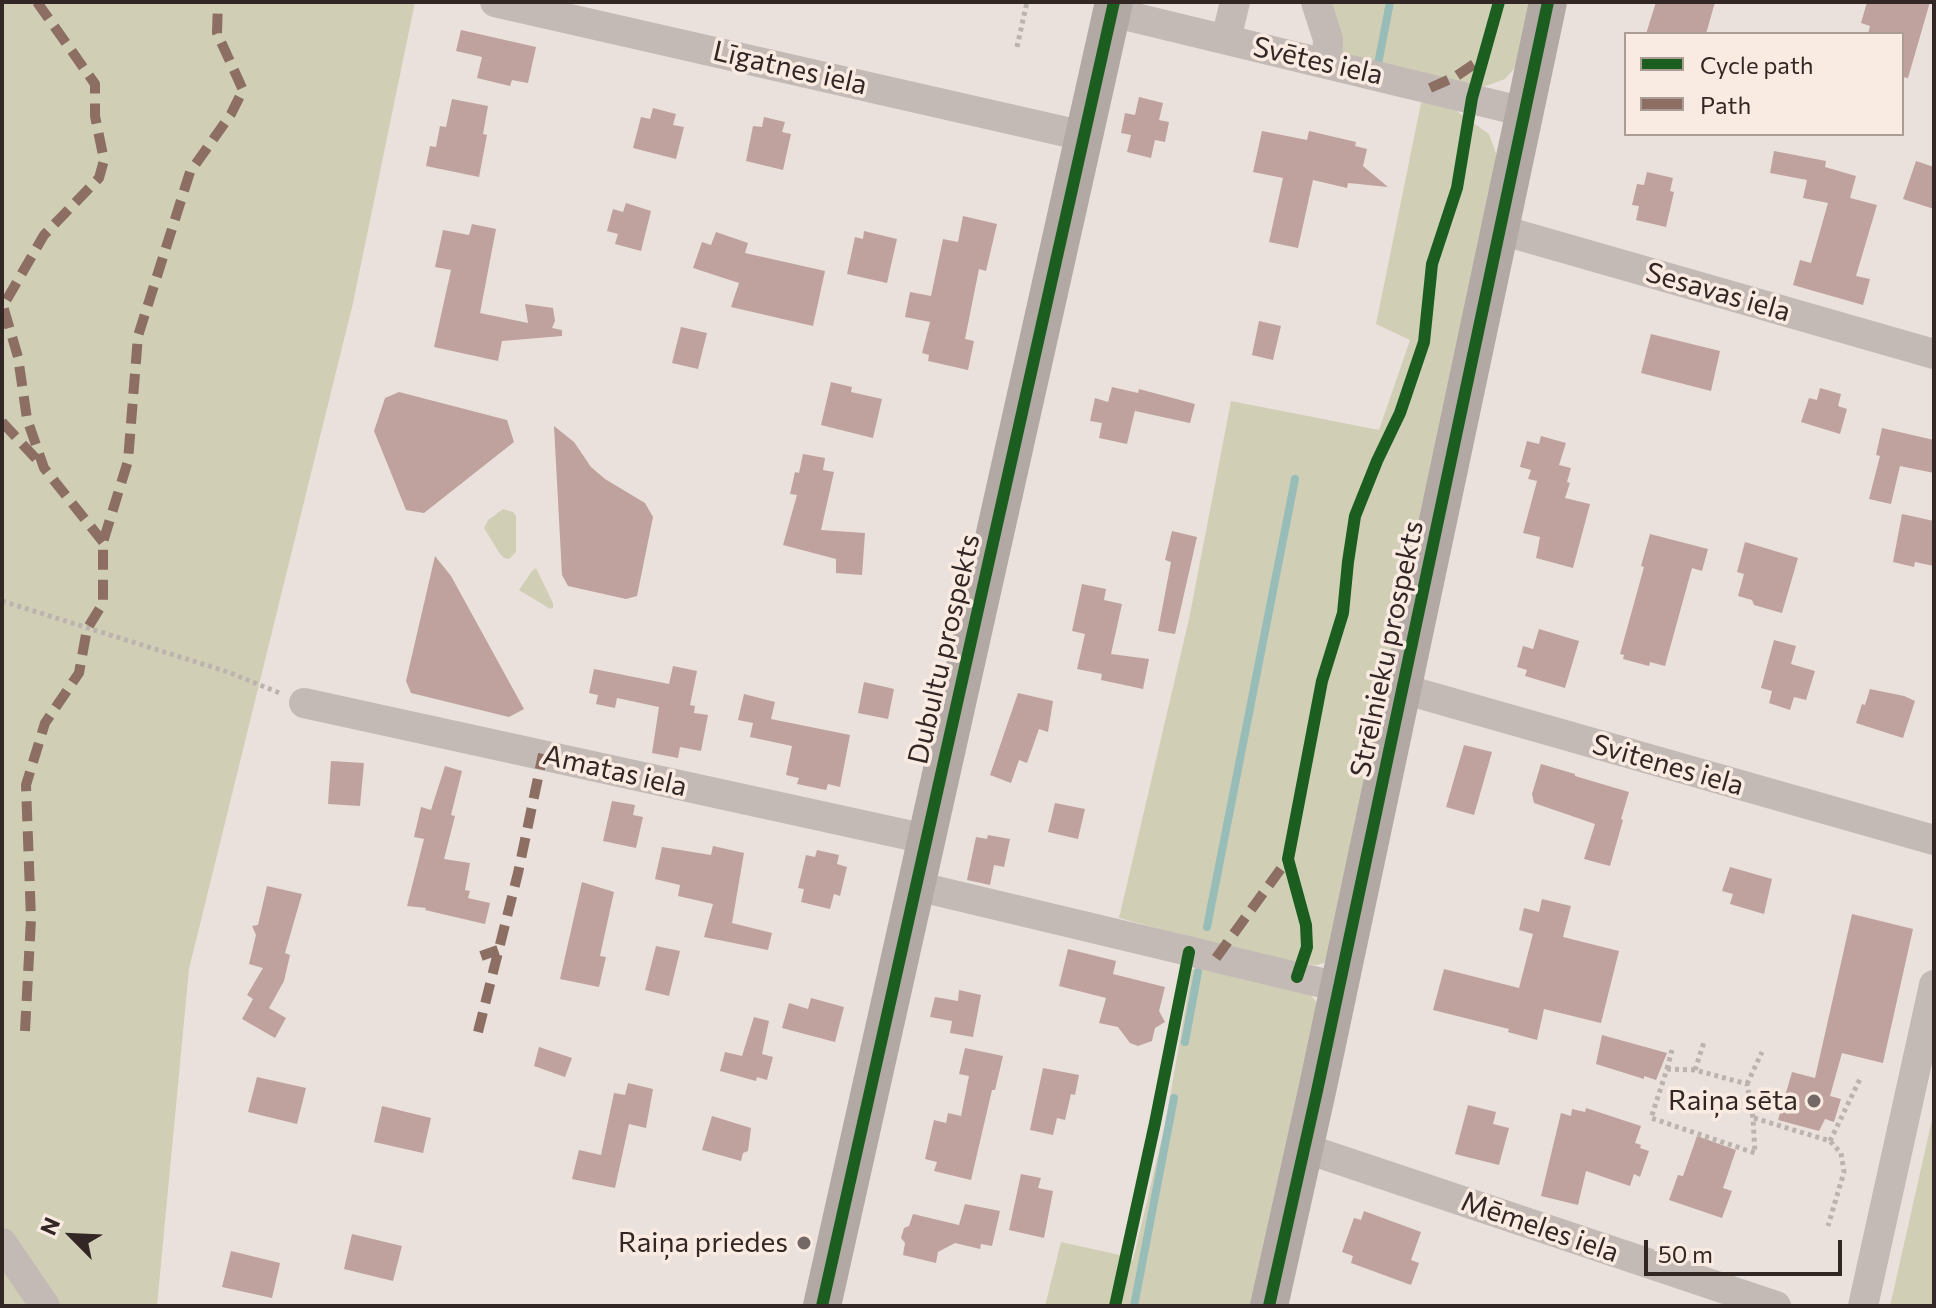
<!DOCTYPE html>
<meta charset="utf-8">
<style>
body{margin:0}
#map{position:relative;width:1936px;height:1308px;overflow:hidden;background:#ebe1dc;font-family:Commissioner,sans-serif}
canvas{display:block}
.frame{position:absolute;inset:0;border:4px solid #332725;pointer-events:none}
.legend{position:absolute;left:1624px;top:32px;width:280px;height:104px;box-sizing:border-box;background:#f9ebe2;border:2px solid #aa9d96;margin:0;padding:10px 14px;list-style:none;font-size:24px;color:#332725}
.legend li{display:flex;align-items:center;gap:16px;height:40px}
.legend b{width:40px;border:2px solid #aa9d96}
.north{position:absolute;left:32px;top:1196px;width:80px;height:80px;-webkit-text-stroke:6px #f9ebe2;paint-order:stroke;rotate:294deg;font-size:22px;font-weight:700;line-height:32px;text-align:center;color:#332725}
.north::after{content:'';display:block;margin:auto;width:28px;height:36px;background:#332725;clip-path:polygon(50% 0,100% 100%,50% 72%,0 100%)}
.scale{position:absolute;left:1644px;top:1240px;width:198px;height:36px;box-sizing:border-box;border:4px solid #332725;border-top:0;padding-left:10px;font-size:24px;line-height:28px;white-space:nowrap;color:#332725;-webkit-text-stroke:6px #f9ebe2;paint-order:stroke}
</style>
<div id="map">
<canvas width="1936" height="1308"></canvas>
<div class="frame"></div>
<ul class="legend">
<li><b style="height:10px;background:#1b5e20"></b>Cycle path</li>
<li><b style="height:10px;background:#8d6e63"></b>Path</li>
</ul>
<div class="north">N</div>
<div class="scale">50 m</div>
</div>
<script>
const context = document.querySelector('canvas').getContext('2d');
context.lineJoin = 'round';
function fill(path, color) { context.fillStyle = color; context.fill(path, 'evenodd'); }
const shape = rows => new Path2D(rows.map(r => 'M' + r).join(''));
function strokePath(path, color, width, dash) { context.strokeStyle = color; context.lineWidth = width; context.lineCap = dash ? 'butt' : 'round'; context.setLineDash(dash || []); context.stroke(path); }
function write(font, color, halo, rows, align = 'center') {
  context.font = font + ' Commissioner,sans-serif'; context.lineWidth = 7; context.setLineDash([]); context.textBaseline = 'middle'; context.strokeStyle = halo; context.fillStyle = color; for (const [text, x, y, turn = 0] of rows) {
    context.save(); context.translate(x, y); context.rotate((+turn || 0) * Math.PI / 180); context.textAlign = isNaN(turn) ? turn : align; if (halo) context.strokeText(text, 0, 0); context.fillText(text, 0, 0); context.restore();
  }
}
fill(shape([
 [2,2,415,2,353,303,189,969,157,1306,2,1306],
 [1328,2,1535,2,1523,59,1505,79,1483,87,1316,51],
 [1444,102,1489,134,1501,167,1327,962,1317,965,1285,963,1119,918,1189,619,1231,401,1379,430,1410,340,1376,324,1421,103],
 [503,509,513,512,516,516,516,552,509,559,504,558,500,554,484,528,488,520],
 [536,568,553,603,553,608,550,609,519,590,532,571],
 [1199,964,1308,992,1320,1006,1252,1306,1045,1306,1061,1242,1120,1255,1133,1260,1165,1125,1192,970],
 [1934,1111,1934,1306,1890,1306]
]), '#d0cfb6');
strokePath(shape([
 [1378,64,1390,2],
 [1207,927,1295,479],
 [1185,1042,1198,972],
 [1134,1306,1174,1098]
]), '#98bdb8', 8);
fill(shape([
 [1656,2,1715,2,1706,34,1646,34],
 [1867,2,1930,2,1908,78,1902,77,1902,34,1868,34,1870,26,1861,23],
 [461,30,536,47,528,83,512,80,510,86,477,78,482,57,456,51],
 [1139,97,1163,103,1159,120,1169,122,1165,142,1155,140,1151,158,1127,152,1131,135,1121,133,1125,113,1135,115],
 [452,99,488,106,483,134,487,135,479,177,426,166,430,146,436,147,440,126,446,127],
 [653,108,676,114,673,125,684,127,676,159,633,148,641,117,650,119],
 [764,117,785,122,782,132,791,134,783,170,746,161,753,126,762,127],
 [1262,131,1307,140,1309,131,1356,142,1355,146,1367,149,1363,166,1388,187,1348,183,1347,188,1313,180,1298,248,1269,242,1283,178,1253,172],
 [1774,151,1826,161,1825,167,1856,176,1850,198,1877,205,1856,276,1870,279,1863,305,1793,285,1800,260,1811,263,1828,203,1803,198,1807,180,1770,173],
 [1916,161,1934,167,1934,209,1903,199],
 [1647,172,1673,178,1670,191,1674,192,1666,227,1636,220,1639,206,1632,205,1637,184,1644,185],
 [626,203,651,211,641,251,615,244,618,234,607,231,613,209,623,212],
 [963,216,997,224,986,271,979,269,965,339,974,341,968,370,928,361,929,355,922,353,930,322,905,317,910,292,931,296,943,239,958,242],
 [472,224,496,229,480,313,528,323,525,304,553,308,555,321,552,328,562,330,562,336,502,341,498,361,434,347,451,270,435,267,443,230,469,235],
 [864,231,897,239,887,283,847,274,855,237,863,239],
 [716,232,748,243,745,253,825,271,813,326,731,307,739,283,693,268,702,242,711,245],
 [1259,321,1281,326,1273,360,1252,355],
 [681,327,707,333,698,369,672,363],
 [1651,334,1720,351,1711,391,1641,373],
 [831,382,852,387,851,392,882,399,873,438,821,425],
 [1112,387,1138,393,1139,389,1195,404,1190,423,1135,411,1136,406,1127,444,1099,438,1102,423,1090,421,1095,398,1108,402],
 [1820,388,1841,394,1838,406,1847,409,1840,434,1801,422,1809,398,1817,400],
 [399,392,507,420,514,442,424,513,406,510,374,431,385,398],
 [554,426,574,442,591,467,605,479,645,503,653,517,637,596,626,599,568,586,562,575],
 [1882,428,1934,440,1934,473,1900,466,1891,504,1869,499,1880,456,1876,455],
 [1541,436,1566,443,1559,465,1571,468,1567,482,1570,483,1565,498,1590,504,1573,568,1536,558,1540,537,1523,533,1537,481,1528,479,1531,470,1520,467,1527,441,1539,444],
 [803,454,825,458,823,470,834,472,821,530,865,533,862,575,836,573,836,559,783,545,797,495,790,494,795,472,799,473],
 [1902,514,1934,521,1934,566,1915,562,1914,567,1893,562],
 [1172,531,1197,537,1175,634,1158,631,1171,562,1165,560],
 [1650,534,1708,549,1702,571,1692,568,1665,666,1650,662,1649,666,1623,659,1624,655,1620,654,1644,567,1641,566],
 [1745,542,1798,558,1782,613,1754,605,1752,600,1738,596,1744,574,1737,572],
 [435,556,451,576,524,709,509,717,411,693,406,681],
 [1082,584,1106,589,1104,600,1122,604,1111,654,1149,659,1143,689,1101,680,1102,674,1077,669,1085,634,1072,631],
 [1539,629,1579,641,1565,688,1525,676,1527,670,1517,667,1523,646,1533,649],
 [1774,640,1796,646,1791,664,1815,671,1806,700,1794,697,1790,710,1769,703,1772,691,1761,688],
 [673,666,697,671,690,705,695,706,694,713,708,715,701,751,680,747,678,758,652,753,659,707,617,698,615,708,596,704,598,695,589,693,594,669,669,684],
 [864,682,894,689,888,719,858,713],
 [1870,689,1904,696,1915,701,1903,738,1856,723,1862,704,1865,705],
 [1018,693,1053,701,1048,732,1039,729,1027,763,1019,760,1011,783,990,775],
 [744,694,775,702,771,719,850,735,840,787,828,784,826,790,797,784,799,778,786,775,792,746,750,737,753,723,738,720],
 [1464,745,1492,752,1474,815,1446,807],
 [331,761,364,763,360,806,328,804],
 [1541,764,1575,774,1575,776,1629,792,1621,819,1623,820,1610,866,1584,859,1595,824,1534,803,1532,794],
 [445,766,462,771,451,815,455,816,444,859,470,863,465,890,470,891,468,898,490,903,485,924,425,910,426,908,407,906,424,839,414,837,421,807,431,810],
 [612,801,635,805,633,815,643,817,636,848,603,841],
 [1055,803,1085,809,1078,839,1048,832],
 [988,835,1010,839,1004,867,994,865,990,885,967,880,976,837,987,839],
 [713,846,744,853,732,923,772,933,768,950,704,937,713,904,678,896,680,885,655,879,662,847,711,855],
 [817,850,839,855,837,864,847,867,840,896,834,894,830,909,801,902,804,889,798,888,806,855,815,857],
 [1730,867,1772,879,1764,914,1730,904,1733,894,1722,891],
 [582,882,614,892,600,956,606,957,599,987,560,979],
 [267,886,302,894,285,953,290,955,284,981,269,1008,286,1018,275,1038,242,1019,253,999,247,995,263,968,249,964,256,935,252,926,258,925],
 [1542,899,1571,906,1563,937,1619,951,1601,1023,1544,1009,1537,1040,1508,1032,1509,1029,1433,1010,1444,969,1519,988,1533,934,1519,930,1524,908,1539,912],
 [1852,914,1913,929,1883,1063,1842,1053,1830,1096,1841,1099,1834,1122,1825,1119,1819,1131,1778,1120,1792,1072,1815,1078],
 [656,946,680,951,669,996,645,990],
 [1068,949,1116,961,1113,974,1165,987,1159,1011,1165,1022,1155,1028,1152,1041,1138,1046,1130,1043,1118,1027,1099,1023,1106,998,1059,986],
 [959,990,981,995,973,1037,950,1033,952,1021,930,1017,935,997,958,1001],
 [811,998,844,1007,835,1042,782,1028,789,1003,808,1009],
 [754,1017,769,1021,762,1054,773,1057,767,1080,757,1077,756,1081,720,1071,725,1052,742,1056],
 [1602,1035,1667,1053,1656,1080,1644,1076,1644,1079,1596,1064],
 [539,1047,572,1058,565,1077,534,1066],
 [965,1048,1003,1056,995,1090,992,1090,971,1180,934,1171,937,1162,925,1159,934,1120,946,1123,948,1113,961,1116,969,1076,959,1074],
 [1043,1068,1079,1075,1075,1095,1071,1094,1065,1120,1057,1118,1053,1135,1030,1130],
 [257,1077,306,1088,297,1124,248,1112],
 [628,1083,653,1089,646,1128,629,1124,615,1188,572,1179,579,1150,601,1155,614,1093,625,1095],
 [1468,1105,1496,1112,1493,1124,1509,1128,1499,1165,1455,1154],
 [382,1106,431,1118,423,1153,374,1142],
 [1586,1108,1641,1126,1635,1143,1641,1145,1640,1148,1649,1151,1640,1177,1634,1174,1630,1186,1586,1171,1578,1205,1541,1196,1561,1113,1571,1116,1572,1109,1585,1112],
 [712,1116,751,1128,748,1151,743,1153,741,1161,702,1150],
 [1697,1136,1736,1150,1723,1188,1732,1191,1722,1218,1669,1200,1678,1175,1683,1176],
 [1021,1174,1041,1178,1038,1188,1053,1191,1044,1238,1009,1230],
 [965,1204,1000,1211,992,1246,981,1244,980,1249,955,1243,938,1252,936,1263,903,1255,905,1243,901,1238,904,1228,909,1226,913,1214,959,1225],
 [1364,1211,1421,1232,1411,1260,1419,1263,1411,1285,1351,1263,1353,1256,1342,1252,1354,1218,1361,1220],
 [352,1234,402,1246,393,1281,344,1269],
 [231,1251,280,1263,272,1298,222,1287]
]), '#bfa29d');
strokePath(shape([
 [1017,47,1027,2],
 [2,601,228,672,282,694],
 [1667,1069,1695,1070,1747,1084,1753,1118,1755,1153,1651,1118,1667,1069],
 [1667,1069,1672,1050],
 [1695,1070,1704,1042],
 [1747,1084,1762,1052],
 [1754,1118,1830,1141,1841,1153,1844,1172,1828,1226],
 [1830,1141,1860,1079]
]), '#bcb3af', 5, [4, 4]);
strokePath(shape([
 [495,2,1084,136],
 [1316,2,1328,39,1327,63],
 [1111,12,1525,112],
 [1226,39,1235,2],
 [1501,230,1934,354],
 [1403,689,1934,840],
 [304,703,926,839],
 [916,886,1339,987],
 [1304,1148,1776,1306],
 [2,1243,45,1306],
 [1863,1306,1934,985]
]), '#c3bab6', 30);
strokePath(shape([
 [822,1306,1114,2],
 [1269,1306,1317,1091,1548,2]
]), '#b2a9a5', 38);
strokePath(shape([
 [37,2,95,84,95,116,104,160,99,178,44,235,3,306,18,357,27,419,44,468,103,542],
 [1430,88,1455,77,1483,58],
 [2,422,39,462],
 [481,956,498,950],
 [1216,958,1288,859],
 [25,1031,31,919,26,785,45,723,79,673,87,629,103,603,103,542,128,461,138,336,190,172,231,114,243,90,217,33,218,2],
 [478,1032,518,873,543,754]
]), '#8d6e63', 10, [20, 10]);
strokePath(shape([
 [1297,977,1307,947,1306,925,1288,859,1322,681,1343,613,1348,562,1355,516,1377,461,1400,413,1424,342,1432,264,1457,188,1472,98,1499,2],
 [822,1306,1114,2],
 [1115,1306,1155,1123,1189,952],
 [1269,1306,1317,1091,1548,2]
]), '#1b5e20', 12);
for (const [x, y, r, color] of [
 [1814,1101,8,"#736865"],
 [804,1243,8,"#736865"]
]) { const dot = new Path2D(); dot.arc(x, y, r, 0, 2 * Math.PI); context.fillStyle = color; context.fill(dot); strokePath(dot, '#f9ebe2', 3); }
write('28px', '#332725', '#f9ebe2', [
 ["Svētes iela",1318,61,13],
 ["Līgatnes iela",790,68,13],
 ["Sesavas iela",1718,292,16],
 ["Dubultu prospekts",944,649,-77],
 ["Strēlnieku prospekts",1387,649,-78],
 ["Svitenes iela",1668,765,16],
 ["Amatas iela",615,771,13],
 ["Mēmeles iela",1540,1227,19]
]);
write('28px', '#332725', '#f9ebe2', [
 ["Raiņa sēta",1798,1101],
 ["Raiņa priedes",788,1243]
], 'right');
</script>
